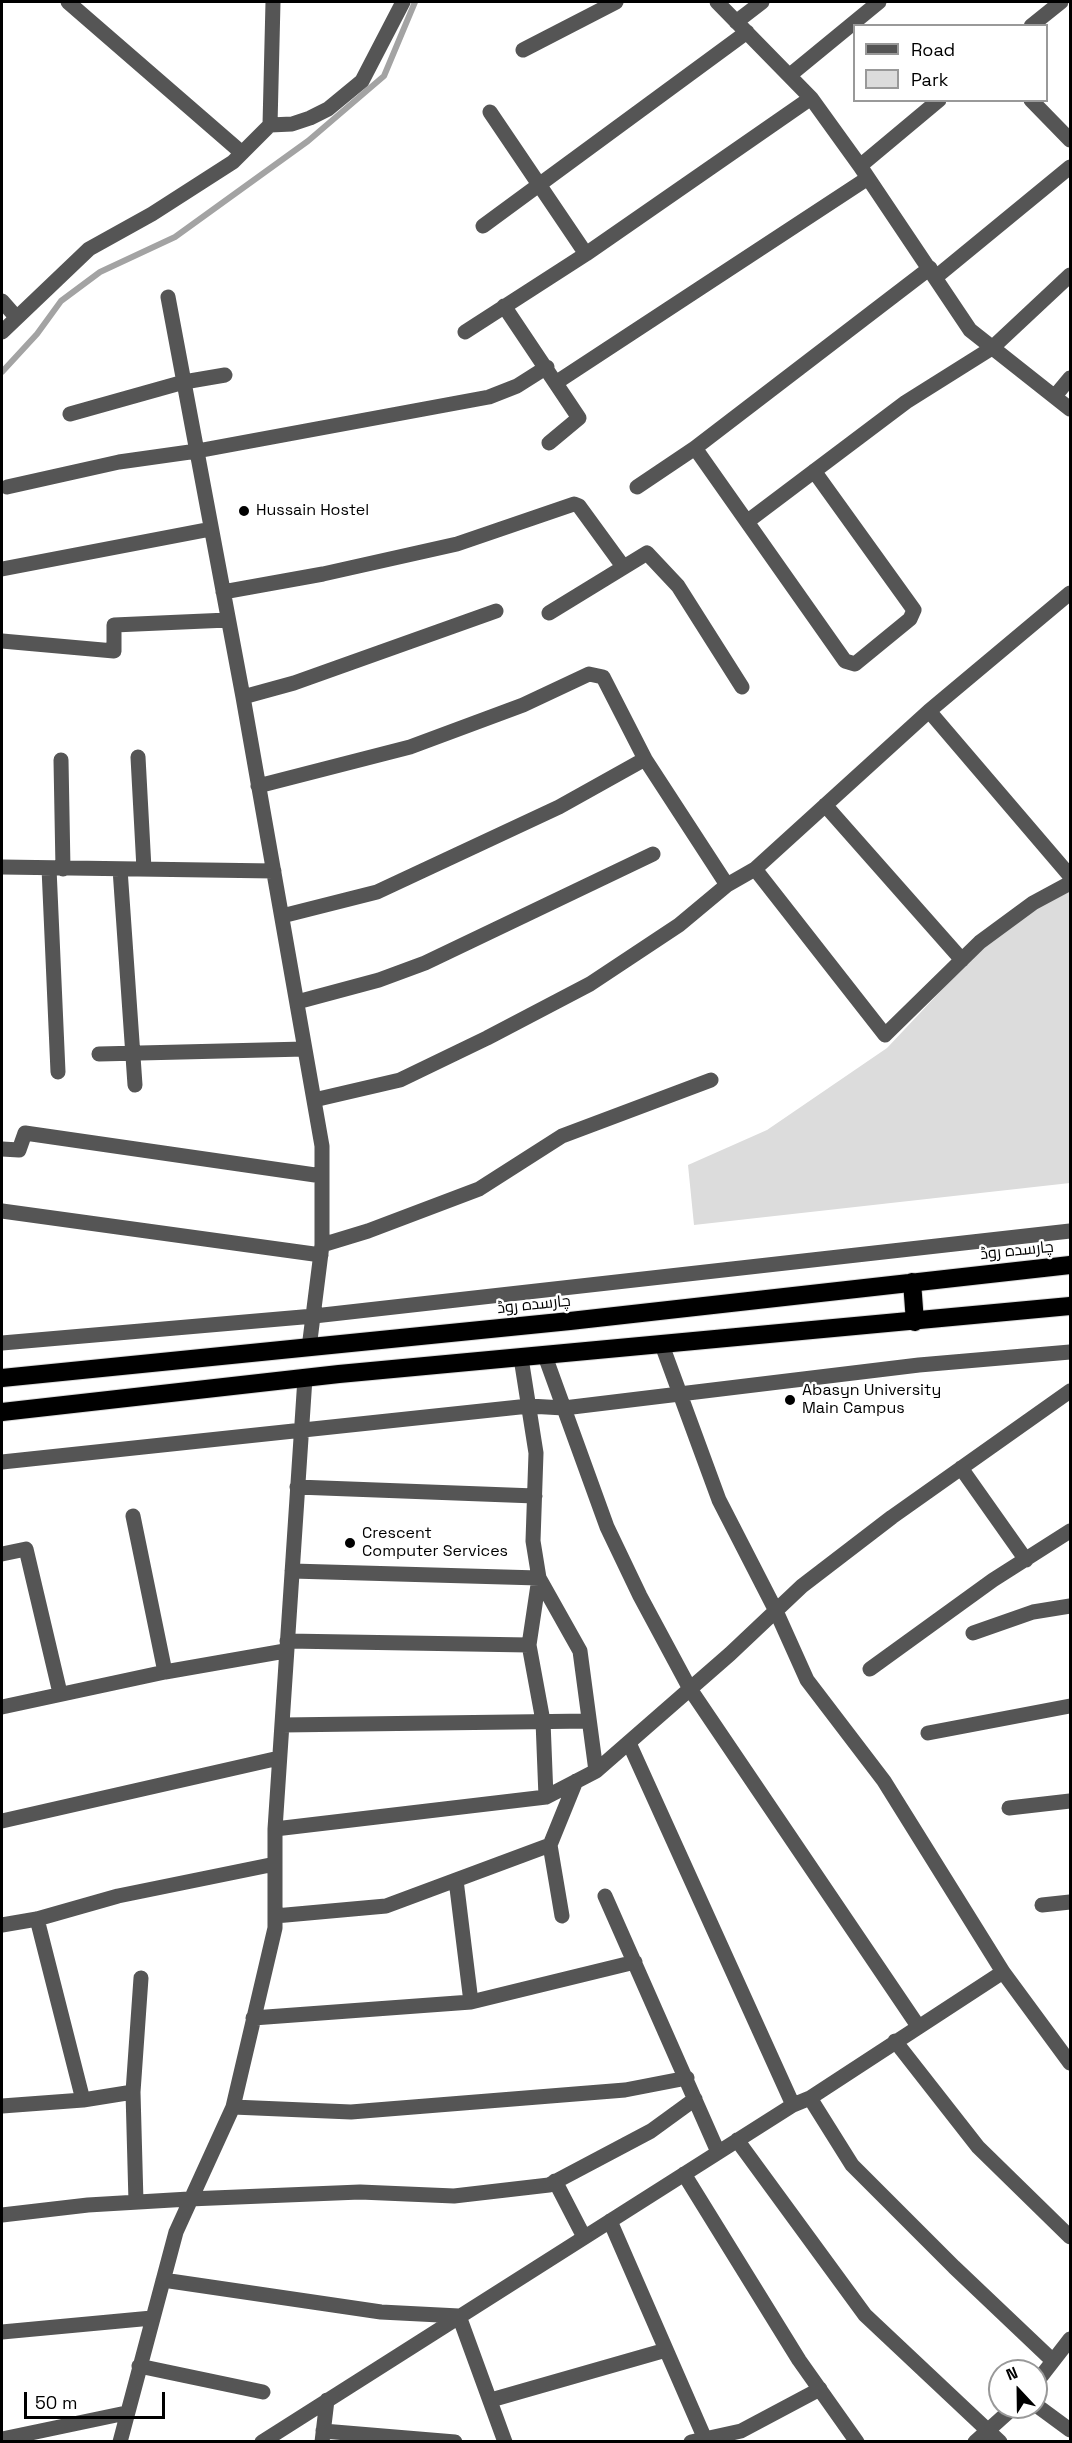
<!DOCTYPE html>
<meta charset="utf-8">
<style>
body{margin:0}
#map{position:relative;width:1072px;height:2443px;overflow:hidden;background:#fff;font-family:"Space Grotesk",sans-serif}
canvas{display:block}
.frame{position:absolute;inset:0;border:3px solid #000;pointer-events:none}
.legend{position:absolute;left:853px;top:24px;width:195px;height:78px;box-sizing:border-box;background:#fff;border:2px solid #999;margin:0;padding:8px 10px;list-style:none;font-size:18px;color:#000}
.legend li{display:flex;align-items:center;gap:12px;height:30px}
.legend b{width:30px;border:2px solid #999}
.north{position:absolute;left:988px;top:2359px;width:60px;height:60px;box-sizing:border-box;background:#fff;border:2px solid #999;border-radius:50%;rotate:338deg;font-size:16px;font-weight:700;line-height:24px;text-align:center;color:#000}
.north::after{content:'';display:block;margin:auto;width:21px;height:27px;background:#000;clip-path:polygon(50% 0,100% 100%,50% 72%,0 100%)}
.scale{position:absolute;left:24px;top:2392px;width:141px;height:27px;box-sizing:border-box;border:3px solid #000;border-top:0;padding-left:8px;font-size:18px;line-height:21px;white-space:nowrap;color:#000;-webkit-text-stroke:4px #fff;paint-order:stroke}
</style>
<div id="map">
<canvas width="1072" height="2443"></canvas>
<div class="frame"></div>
<ul class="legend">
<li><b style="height:8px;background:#555"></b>Road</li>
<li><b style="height:16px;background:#dcdcdc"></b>Park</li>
</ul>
<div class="north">N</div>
<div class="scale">50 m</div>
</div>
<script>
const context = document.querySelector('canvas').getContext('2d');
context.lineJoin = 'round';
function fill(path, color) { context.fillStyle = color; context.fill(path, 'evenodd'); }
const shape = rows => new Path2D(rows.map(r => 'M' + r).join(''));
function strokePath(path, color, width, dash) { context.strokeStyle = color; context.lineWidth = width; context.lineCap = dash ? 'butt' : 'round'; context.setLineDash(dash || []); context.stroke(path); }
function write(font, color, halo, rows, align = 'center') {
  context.font = font + ' "Space Grotesk",Cairo,sans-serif'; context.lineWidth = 4.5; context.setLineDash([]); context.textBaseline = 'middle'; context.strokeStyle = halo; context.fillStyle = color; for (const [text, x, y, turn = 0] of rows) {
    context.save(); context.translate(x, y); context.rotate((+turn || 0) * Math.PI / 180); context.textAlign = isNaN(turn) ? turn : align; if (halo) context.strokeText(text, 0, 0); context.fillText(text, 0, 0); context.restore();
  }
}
fill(shape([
 [1070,886,1070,1183,694,1225,688,1165,767,1130,887,1048,986,943]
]), '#dcdcdc');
strokePath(shape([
 [2,372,37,334,61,301,100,272,175,237,308,141,384,76,415,2]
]), '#a3a3a3', 6);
const highway = shape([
 [912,1282,915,1322],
 [2,1378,570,1321,1070,1265],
 [2,1412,339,1374,1070,1306]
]);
strokePath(highway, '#dbdbdb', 20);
strokePath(shape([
 [68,2,242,153],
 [717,2,811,98,860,166,970,330,1070,409],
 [736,22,762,2],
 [1031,26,1061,2],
 [523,50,616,2],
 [790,75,879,2],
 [1031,100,1070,140],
 [490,112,586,254],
 [270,125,273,2],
 [860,166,939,100],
 [483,226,747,32],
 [936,277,1070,167],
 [168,297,243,697,322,1146,322,1245,309,1348],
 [2,301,16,317],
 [504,306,579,418,549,443],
 [2,332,89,249,152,214,233,162,270,125,292,124,310,118,328,109,362,81,403,2],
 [465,332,586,254,811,98],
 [557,382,868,178],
 [1055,396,1070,378],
 [70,414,184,382,225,375],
 [695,448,845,661,855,664,910,619,914,610,814,471],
 [7,487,119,462,197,451,489,397,517,386,547,367],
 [637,487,695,448,930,268],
 [748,521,906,402,992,348,1070,275],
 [2,569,211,529],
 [223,592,323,574,457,544,574,504,579,506,622,565],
 [549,613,647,553,678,586,742,687],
 [2,641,114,651,114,625,228,620],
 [243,697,294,683,496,611],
 [929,711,1070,876],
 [138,757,144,869],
 [61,760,63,869],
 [258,786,410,747,523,705,589,674,603,677,645,759],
 [825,805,962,960],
 [2,867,274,871],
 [49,868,58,1072],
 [120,869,135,1085],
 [755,869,929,711,1070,593],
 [282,916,377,892,559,807,645,759,727,885,755,869,885,1035,980,942,1033,903,1070,883],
 [297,1002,379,980,425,963,653,854],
 [99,1054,305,1049],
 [314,1100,400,1080,487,1038,590,984,679,925,727,885],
 [2,1149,19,1150,25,1133,322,1176],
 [2,1211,321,1255],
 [322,1245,368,1231,479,1189,562,1136,711,1080],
 [2,1343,314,1316,1070,1231],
 [662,1345,719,1500,776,1611,807,1680,884,1781,1003,1972,1070,2063],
 [545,1356,607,1527,640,1596,690,1689,918,2026],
 [521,1358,536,1453,533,1541,539,1578,580,1651,596,1771],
 [2,1462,529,1406,564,1408,919,1365,1070,1352],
 [961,1468,1026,1560],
 [297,1487,535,1496],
 [133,1516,165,1672],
 [2,1554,26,1549,60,1693],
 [973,1633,1033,1612,1070,1606],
 [287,1641,529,1645,539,1578,292,1571],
 [870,1669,993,1580,1070,1531],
 [2,1707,165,1672,285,1651],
 [282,1725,589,1721],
 [928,1733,1070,1706],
 [629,1743,793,2105],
 [546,1797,596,1771,730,1654,802,1586,892,1517,1070,1391],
 [1009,1808,1070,1801],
 [2,1821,279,1758],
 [275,1829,546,1797,543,1721,529,1645],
 [550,1845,562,1916],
 [456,1880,471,2002],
 [605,1896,718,2152],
 [1042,1905,1070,1902],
 [275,1916,386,1906,550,1845,576,1781],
 [37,1919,83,2100],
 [2,1925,37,1919,118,1896,275,1864],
 [253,2018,471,2002,635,1962],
 [895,2041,978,2147,1070,2237],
 [810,2098,852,2165,954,2267,1053,2361],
 [2,2106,83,2100,133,2092],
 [233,2107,351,2112,625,2090,687,2078],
 [737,2140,865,2315,1000,2442],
 [684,2174,799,2360,857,2442],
 [555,2181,584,2237],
 [136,2202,133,2092,141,1978],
 [2,2215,88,2205,189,2199,360,2192,454,2196,549,2185,651,2131,695,2099],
 [610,2221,705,2439],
 [163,2280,381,2312,459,2316,505,2442],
 [2,2332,152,2318],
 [139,2366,263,2392],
 [1036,2383,1070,2339],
 [491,2400,666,2350],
 [1036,2405,1070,2430],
 [323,2431,455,2442],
 [2,2439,126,2413],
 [120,2442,176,2232,233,2107,275,1928,275,1829,305,1378],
 [262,2442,793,2105,810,2098,1003,1972],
 [322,2442,327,2400],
 [691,2442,741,2431,820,2389],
 [975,2442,1014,2407]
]), '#555', 15);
strokePath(highway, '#000', 18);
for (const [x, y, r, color] of [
 [244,511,6,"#000"],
 [790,1400,6,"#000"],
 [350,1543,6,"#000"]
]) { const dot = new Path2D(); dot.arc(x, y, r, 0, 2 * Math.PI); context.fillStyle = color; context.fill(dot); strokePath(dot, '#fff', 2); }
write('16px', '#000', '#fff', [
 ["Hussain Hostel",256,511],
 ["Abasyn University",802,1391],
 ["Main Campus",802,1409],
 ["Crescent",362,1534],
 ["Computer Services",362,1552]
], 'left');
write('16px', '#000', '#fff', [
 ["چارسدہ روڈ",1017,1251,-6],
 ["چارسدہ روڈ",534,1305,-6]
]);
</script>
